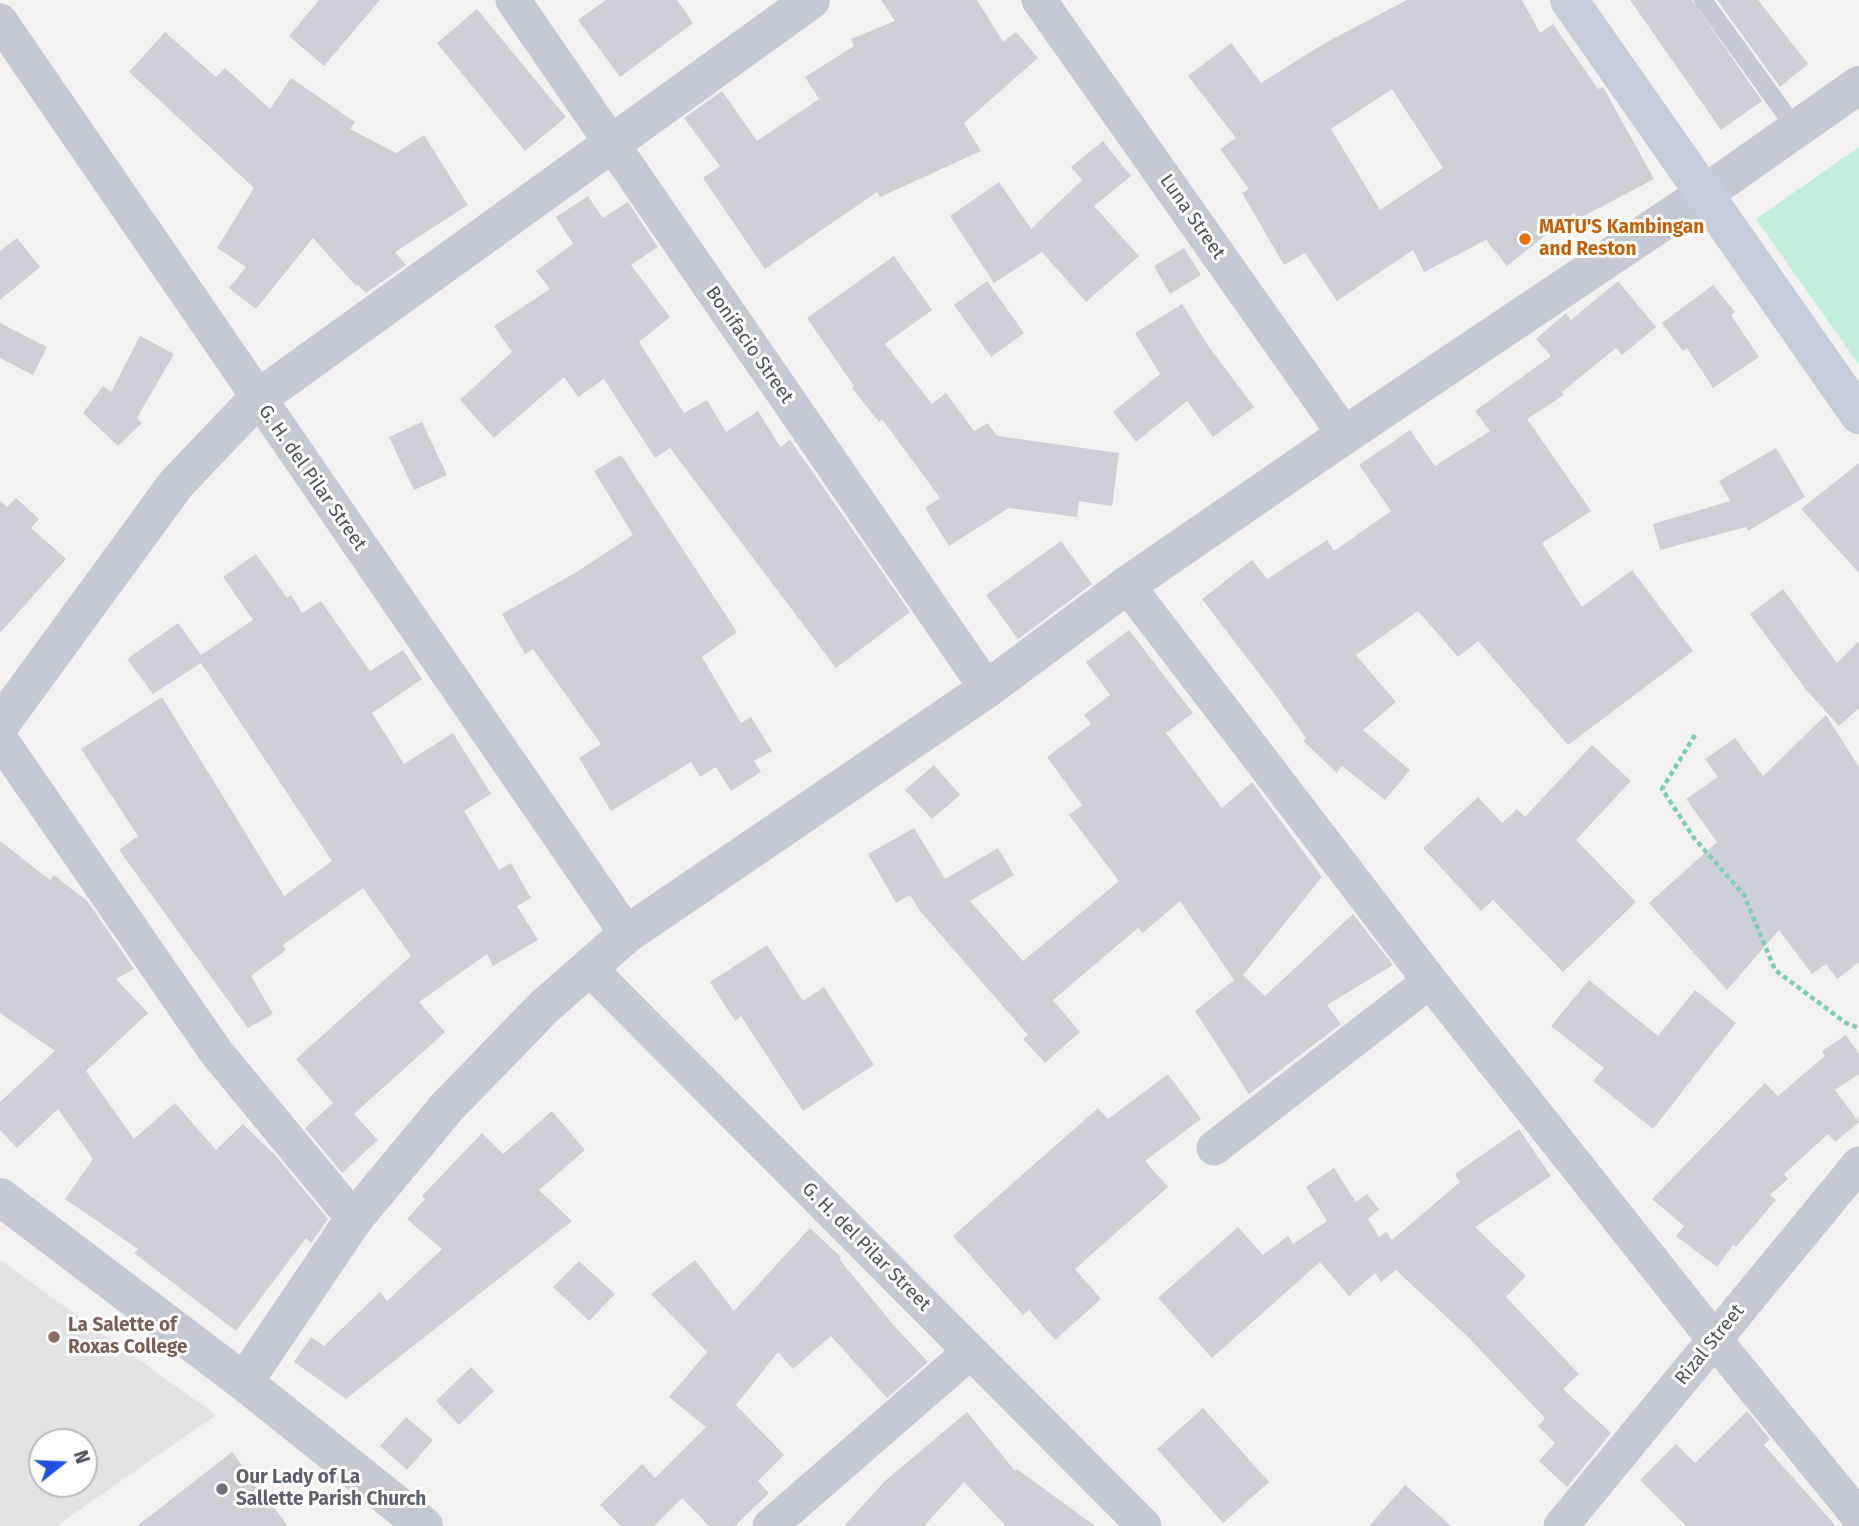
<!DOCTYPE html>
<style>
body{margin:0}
#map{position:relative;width:1859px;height:1526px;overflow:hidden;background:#f3f2f1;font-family:"Fira Sans",sans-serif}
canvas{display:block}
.north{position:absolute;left:28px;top:1428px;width:70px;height:70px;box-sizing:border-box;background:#fff;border:2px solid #b6b9bf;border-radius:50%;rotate:72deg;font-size:19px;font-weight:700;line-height:28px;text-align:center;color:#49515f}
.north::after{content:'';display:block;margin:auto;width:24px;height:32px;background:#1c51e3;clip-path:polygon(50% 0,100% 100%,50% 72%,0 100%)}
</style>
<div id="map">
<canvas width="1859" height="1526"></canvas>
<div class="north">N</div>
</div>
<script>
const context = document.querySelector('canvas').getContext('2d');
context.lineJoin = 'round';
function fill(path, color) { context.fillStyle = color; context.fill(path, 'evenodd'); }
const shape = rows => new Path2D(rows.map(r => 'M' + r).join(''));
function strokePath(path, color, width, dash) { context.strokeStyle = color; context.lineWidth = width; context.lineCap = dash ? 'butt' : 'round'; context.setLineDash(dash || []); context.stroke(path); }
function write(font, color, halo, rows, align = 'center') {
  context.font = font + ' "Fira Sans",sans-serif'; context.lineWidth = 6; context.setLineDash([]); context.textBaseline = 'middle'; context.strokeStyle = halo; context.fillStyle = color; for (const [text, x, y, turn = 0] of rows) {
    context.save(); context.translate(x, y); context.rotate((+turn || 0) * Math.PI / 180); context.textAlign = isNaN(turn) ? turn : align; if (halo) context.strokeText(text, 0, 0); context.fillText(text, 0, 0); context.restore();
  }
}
fill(shape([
 [0,1260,216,1415,56,1526,0,1526],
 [42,1442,84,1442,84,1484,42,1484]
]), '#e4e3e3');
fill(shape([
 [1859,147,1859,365,1756,219]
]), '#c1efdb');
fill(shape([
 [319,0,380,0,324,66,289,36],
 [606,0,677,0,693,23,620,77,578,20],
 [881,0,977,0,1003,42,1016,32,1038,58,964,123,981,151,880,197,877,192,765,269,703,178,720,166,684,118,722,91,757,141,819,99,805,77,854,46,851,39,895,21],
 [1407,0,1522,0,1540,33,1553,24,1598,89,1603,87,1654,179,1578,219,1574,213,1507,266,1486,240,1424,272,1413,250,1337,301,1305,253,1284,265,1242,193,1249,189,1220,149,1236,138,1188,76,1231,43,1261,83,1325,43],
 [1392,89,1443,168,1380,210,1331,129],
 [1630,0,1692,0,1762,101,1721,130],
 [1717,0,1758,0,1808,64,1780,87],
 [477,9,566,117,525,151,437,43],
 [165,32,216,77,225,68,270,109,291,78,355,122,350,129,396,153,424,135,468,205,395,252,406,265,366,293,358,285,356,286,313,238,256,309,229,288,246,267,217,248,254,188,129,72],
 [1103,141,1131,176,1094,206,1139,256,1086,302,1042,252,994,283,950,216,999,182,1031,229,1082,180,1071,167],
 [588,196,603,218,628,202,658,247,631,265,670,317,639,342,684,413,707,400,726,432,758,411,780,447,790,440,807,464,910,612,836,668,670,448,655,458,604,379,578,397,564,377,494,438,460,400,512,352,494,326,550,289,536,271,573,244,556,217],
 [17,238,40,267,0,300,0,251],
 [1184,248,1201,275,1170,294,1154,266],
 [894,256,932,310,885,344,932,404,946,393,974,431,988,423,997,436,1119,453,1112,506,1079,501,1077,517,1009,508,949,546,925,508,940,498,882,419,879,422,852,388,854,386,807,318],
 [987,281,1024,333,991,357,954,305],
 [1618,281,1656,327,1622,355,1616,348,1562,392,1564,395,1527,419,1591,511,1542,543,1582,607,1632,570,1693,651,1568,745,1478,641,1458,657,1418,611,1356,655,1396,702,1363,730,1410,770,1385,800,1342,766,1337,773,1303,741,1306,738,1270,688,1202,599,1252,560,1267,579,1327,540,1334,551,1391,511,1359,465,1410,430,1435,466,1490,431,1475,411,1551,356,1536,339,1566,313,1571,320],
 [1713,285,1735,312,1731,315,1759,357,1713,388,1687,348,1683,351,1662,323],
 [1182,304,1209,347,1254,407,1213,437,1187,401,1136,442,1113,412,1160,374,1135,333],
 [0,323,47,347,33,375,0,358],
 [140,336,174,354,137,418,142,423,118,446,83,413,103,386,111,392],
 [422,422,447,475,414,490,389,437],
 [1776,448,1805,497,1748,531,1746,527,1660,550,1653,524,1730,501,1719,481],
 [621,455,737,632,702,657,741,723,751,717,772,751,754,761,761,772,731,791,716,767,700,777,691,762,611,811,579,758,601,744,533,649,525,654,502,614,575,573,633,535,594,471],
 [1859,463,1859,573,1801,509],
 [16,498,39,519,31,528,66,559,0,633,0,501,7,507],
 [1061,541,1092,584,1018,639,986,595],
 [256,554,287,598,291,595,302,613,321,601,370,671,403,650,422,679,372,713,404,764,453,733,491,794,464,811,499,870,511,863,531,898,517,906,538,940,493,966,487,954,419,1002,445,1032,354,1114,378,1140,342,1173,305,1128,333,1103,296,1059,411,956,363,888,283,945,286,950,251,976,273,1014,248,1028,119,850,138,836,81,749,162,697,284,896,332,861,201,663,153,694,127,659,178,623,201,655,253,620,223,577],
 [1783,589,1837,663,1859,641,1859,708,1839,726,1807,691,1750,614],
 [1129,630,1193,713,1166,733,1222,808,1252,782,1322,877,1243,975,1265,996,1353,914,1393,965,1327,1005,1341,1024,1249,1094,1195,1011,1234,980,1180,901,1143,933,1138,928,1053,1000,1080,1032,1045,1063,1023,1039,1028,1035,920,911,910,895,896,903,868,854,914,828,945,879,998,848,1014,875,970,901,1023,961,1119,881,1069,815,1082,805,1047,757,1091,724,1084,715,1110,695,1086,662],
 [1826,715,1859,767,1859,962,1837,979,1826,964,1812,974,1779,930,1727,990,1649,903,1717,842,1686,799,1718,777,1705,759,1735,738,1763,776],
 [1592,745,1631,781,1576,840,1636,902,1563,972,1493,900,1481,911,1423,848,1478,797,1502,823,1517,809,1525,817],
 [934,765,960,795,932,819,905,790],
 [0,841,50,880,54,875,88,902,134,969,116,979,148,1013,86,1071,134,1139,175,1103,216,1150,243,1124,275,1155,328,1219,311,1243,306,1238,236,1331,134,1253,138,1249,65,1199,93,1159,58,1109,17,1148,0,1130,0,1102,55,1051,0,1013],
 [767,945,803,1001,824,987,874,1065,803,1111,741,1016,735,1021,710,982],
 [1589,980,1658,1036,1695,990,1736,1023,1653,1129,1593,1081,1604,1068,1551,1026],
 [1846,1035,1859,1054,1859,1074,1835,1090,1859,1122,1835,1142,1828,1134,1784,1174,1788,1179,1770,1195,1776,1200,1736,1247,1733,1245,1717,1267,1676,1236,1684,1226,1652,1199,1765,1083,1778,1096,1825,1056,1822,1051],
 [1168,1074,1201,1119,1145,1161,1168,1187,1075,1269,1101,1299,1055,1340,1029,1310,1023,1315,953,1236,1098,1108,1108,1119],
 [552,1111,585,1150,539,1190,572,1221,346,1399,294,1362,311,1337,324,1346,380,1292,387,1301,442,1249,407,1219,425,1199,422,1196,482,1133,503,1154],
 [1519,1129,1551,1176,1475,1227,1526,1276,1506,1297,1579,1374,1563,1389,1611,1433,1567,1487,1539,1461,1555,1443,1538,1426,1545,1418,1468,1337,1396,1270,1381,1282,1375,1273,1349,1296,1320,1262,1212,1358,1158,1298,1238,1227,1263,1255,1288,1236,1293,1244,1327,1221,1306,1187,1334,1168,1356,1202,1367,1194,1379,1209,1368,1219,1379,1237,1386,1232,1392,1240,1460,1182,1455,1174],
 [810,1228,841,1257,839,1259,896,1328,928,1362,887,1398,831,1336,793,1369,778,1352,736,1405,784,1455,758,1481,769,1493,735,1526,709,1526,682,1498,654,1526,621,1526,600,1505,642,1464,655,1478,706,1427,669,1397,707,1352,651,1294,695,1260,734,1311],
 [579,1261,615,1294,589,1321,553,1287],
 [471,1367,494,1391,459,1425,436,1401],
 [1203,1408,1269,1482,1223,1523,1157,1449],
 [1747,1411,1770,1439,1764,1445,1836,1526,1686,1526,1640,1480,1676,1444,1695,1463],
 [967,1412,1015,1471,1017,1469,1095,1526,1006,1526,964,1482,924,1526,844,1526,885,1481],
 [406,1417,433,1440,407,1470,380,1446],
 [232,1452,288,1526,137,1526],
 [1405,1485,1451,1526,1369,1526]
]), '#cdcfd6');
strokePath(shape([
 [1695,735,1662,789,1694,838,1744,895,1775,970,1846,1023,1859,1028]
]), '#7acdb2', 4.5, [5, 3.5]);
strokePath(shape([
 [1703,0,1796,129]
]), '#c2c9d2', 18);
strokePath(shape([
 [513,0,987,689],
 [1039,0,1345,435],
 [0,21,627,934],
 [1127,585,1430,981,1714,1339,1859,1517],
 [0,739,216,1052,354,1219],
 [589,968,1144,1526],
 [1214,1148,1430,981],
 [770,1526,970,1352],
 [1561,1526,1859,1164]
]), '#c2c9d2', 35);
strokePath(shape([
 [0,725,176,484,257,399,811,0],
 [0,1197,244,1382,424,1526],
 [244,1382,354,1219,447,1107,544,1007,627,934,987,689,1127,585,1345,435,1704,194,1859,85]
]), '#c2c9d2', 38);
strokePath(shape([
 [1569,0,1859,415]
]), '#c4cbd9', 38);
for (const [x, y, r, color] of [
 [1525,239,7,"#e8710a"],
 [54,1337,7,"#8d6e63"],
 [222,1489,7,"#6b7280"]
]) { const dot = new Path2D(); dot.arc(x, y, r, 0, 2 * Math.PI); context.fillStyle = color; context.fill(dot); strokePath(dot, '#fff', 2.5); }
write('19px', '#49515f', '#fff', [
 ["Luna Street",1192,217,55],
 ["Bonifacio Street",749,345,55],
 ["G. H. del Pilar Street",312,478,55],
 ["G. H. del Pilar Street",866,1247,45],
 ["Rizal Street",1710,1345,-51]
]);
write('bold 19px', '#c56008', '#fff', [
 ["MATU'S Kambingan",1539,228],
 ["and Reston",1539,250]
], 'left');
write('bold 19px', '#785e54', '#fff', [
 ["La Salette of",68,1326],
 ["Roxas College",68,1348]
], 'left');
write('bold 19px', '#5b616d', '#fff', [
 ["Our Lady of La",236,1478],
 ["Sallette Parish Church",236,1500]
], 'left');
</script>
